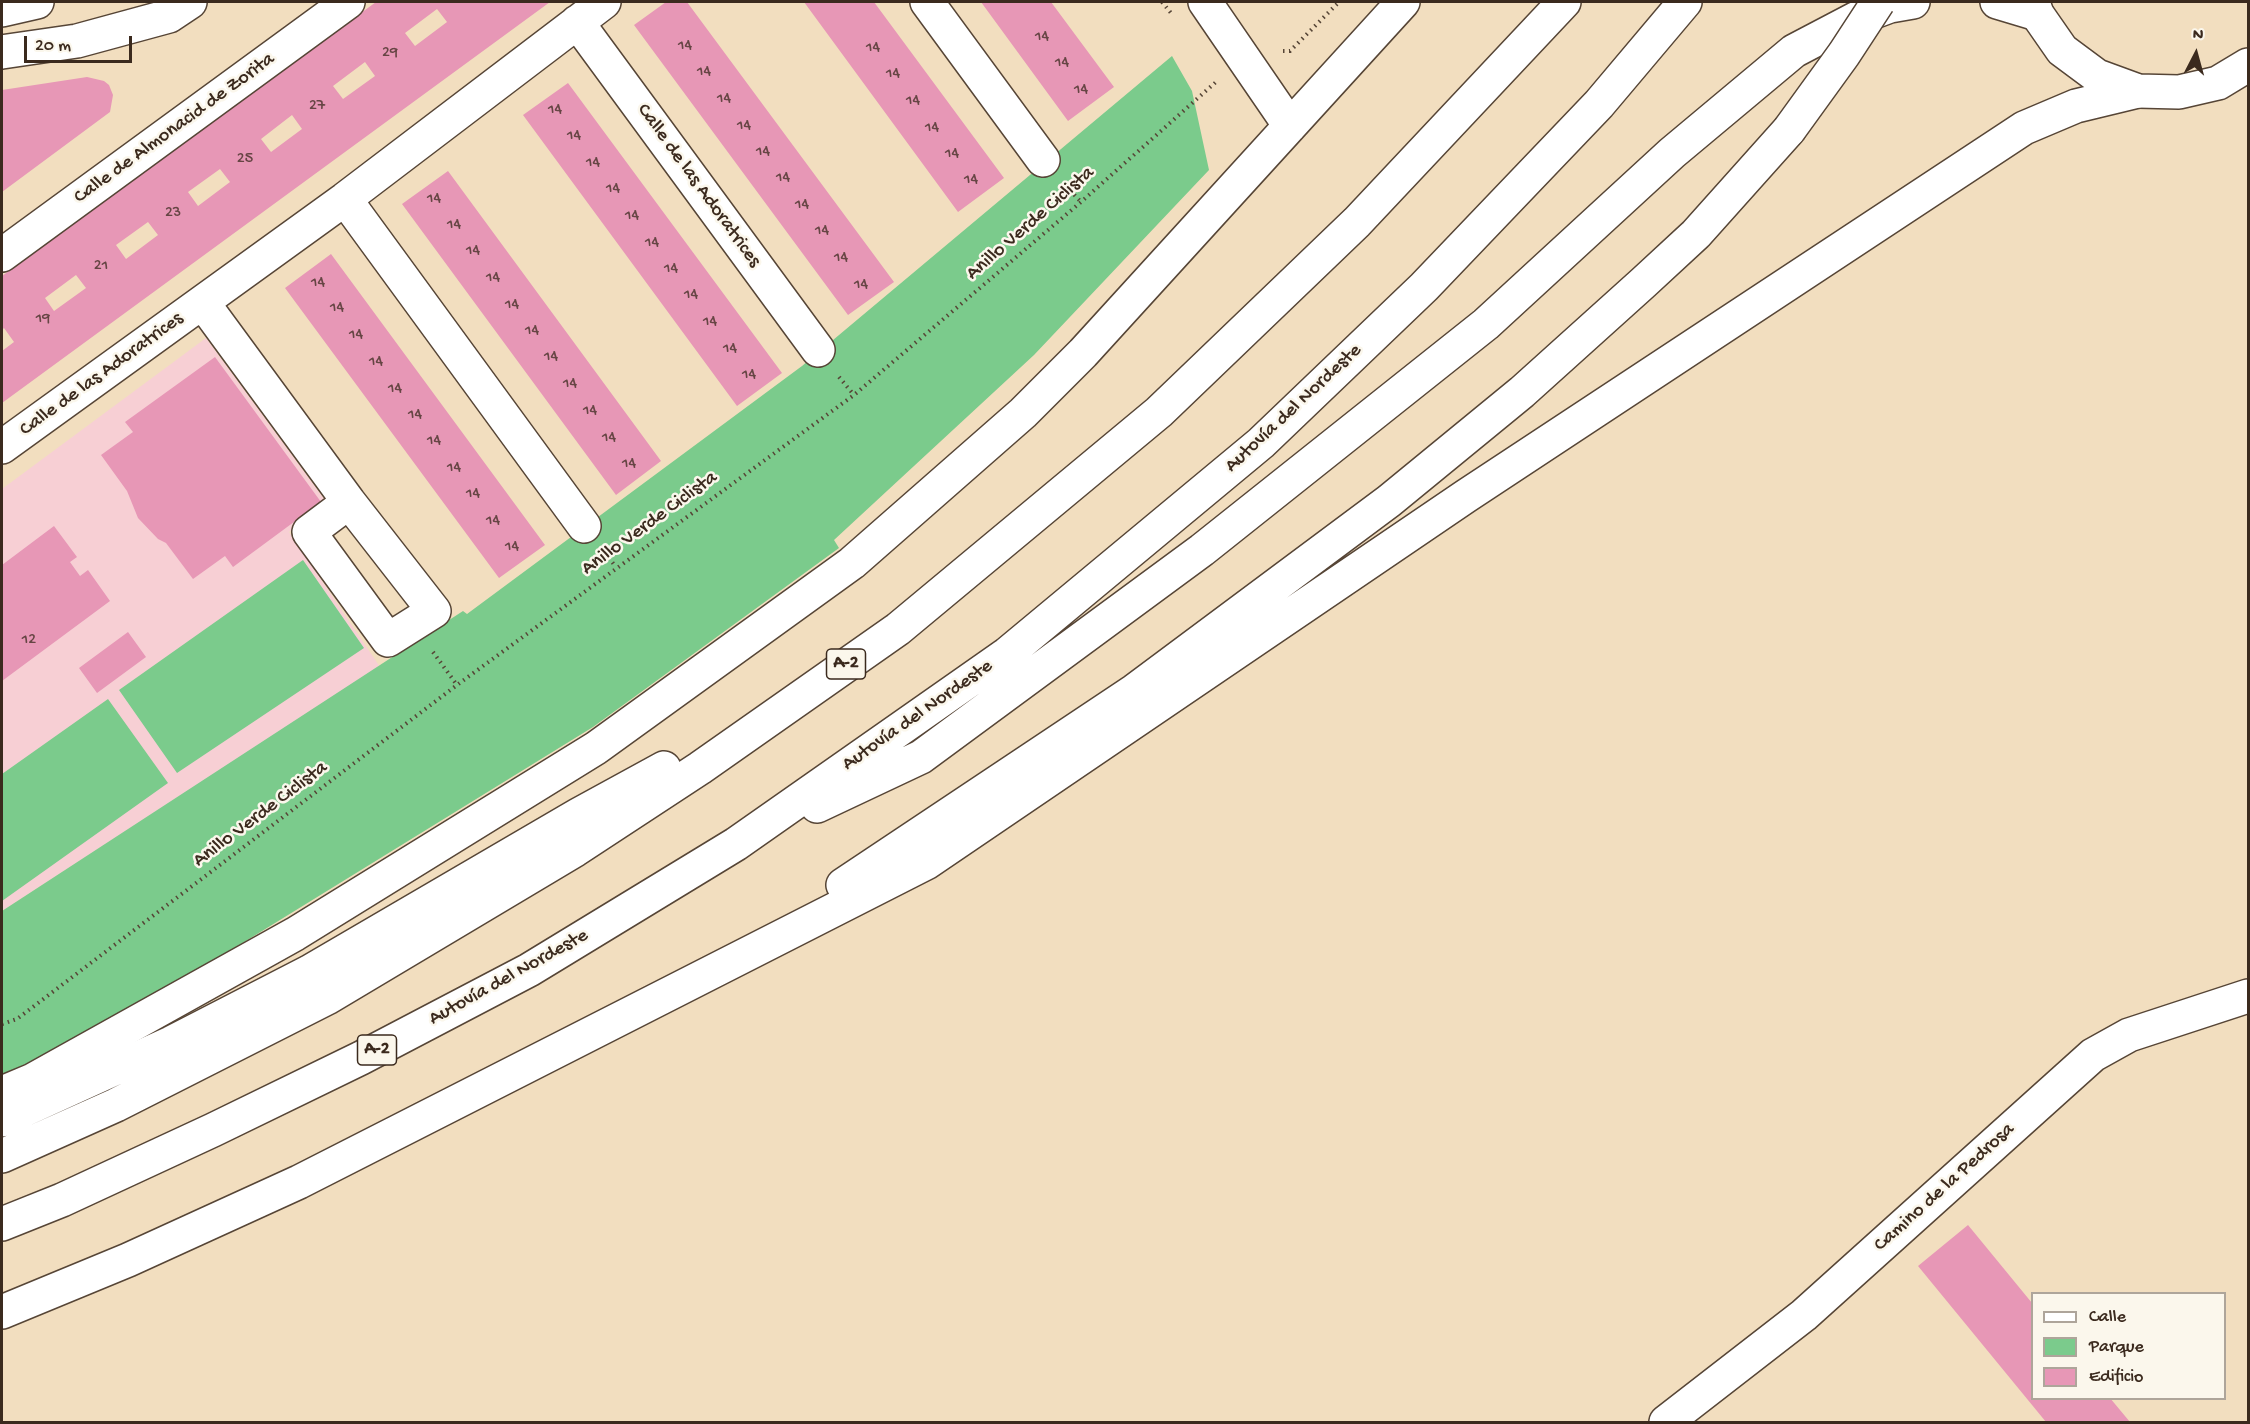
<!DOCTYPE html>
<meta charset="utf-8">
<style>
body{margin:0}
#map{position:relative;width:2250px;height:1424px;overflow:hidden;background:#f2debf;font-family:"Gochi Hand",sans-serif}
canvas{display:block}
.frame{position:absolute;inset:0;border:3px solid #3b2a1e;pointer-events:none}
.legend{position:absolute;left:2031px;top:1292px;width:195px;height:108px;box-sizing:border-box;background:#fbf7ec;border:2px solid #aea59a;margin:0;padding:8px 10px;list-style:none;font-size:18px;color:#3b2a1e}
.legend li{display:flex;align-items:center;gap:12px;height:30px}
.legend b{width:30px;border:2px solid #aea59a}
.north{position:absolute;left:2166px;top:24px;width:60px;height:60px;-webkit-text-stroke:4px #fbf7ec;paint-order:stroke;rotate:6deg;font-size:16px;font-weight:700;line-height:24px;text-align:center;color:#3b2a1e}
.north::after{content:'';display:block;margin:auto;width:21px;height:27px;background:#3b2a1e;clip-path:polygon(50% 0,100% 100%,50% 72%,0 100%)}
.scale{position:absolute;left:24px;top:36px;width:108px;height:27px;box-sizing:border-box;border:3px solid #3b2a1e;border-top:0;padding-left:8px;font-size:18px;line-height:21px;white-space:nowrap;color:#3b2a1e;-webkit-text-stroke:4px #fbf7ec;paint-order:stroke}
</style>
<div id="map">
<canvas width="2250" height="1424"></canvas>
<div class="frame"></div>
<ul class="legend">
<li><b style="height:8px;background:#fff"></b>Calle</li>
<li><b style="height:16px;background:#7bcb8c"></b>Parque</li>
<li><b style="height:16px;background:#e797b6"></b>Edificio</li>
</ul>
<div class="north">N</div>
<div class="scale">20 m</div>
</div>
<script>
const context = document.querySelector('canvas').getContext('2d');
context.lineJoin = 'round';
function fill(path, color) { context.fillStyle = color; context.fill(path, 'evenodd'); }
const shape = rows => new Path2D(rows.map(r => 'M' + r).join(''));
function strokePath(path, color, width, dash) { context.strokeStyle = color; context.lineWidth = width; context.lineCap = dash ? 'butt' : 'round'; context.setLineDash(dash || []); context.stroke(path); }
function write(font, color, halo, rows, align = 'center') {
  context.font = font + ' "Gochi Hand",sans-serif'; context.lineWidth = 5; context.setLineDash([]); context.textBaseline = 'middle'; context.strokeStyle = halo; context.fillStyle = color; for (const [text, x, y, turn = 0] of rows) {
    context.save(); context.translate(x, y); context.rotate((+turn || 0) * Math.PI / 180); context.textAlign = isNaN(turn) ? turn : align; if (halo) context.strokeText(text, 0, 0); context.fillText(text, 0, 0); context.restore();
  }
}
fill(shape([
 [206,338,327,503,289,532,380,667,2,911,2,489]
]), '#f7cfd4');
fill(shape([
 [1172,56,1192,91,1209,170,1034,355,834,540,839,548,593,727,155,997,14,1070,2,1074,2,911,463,611,467,614,802,366],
 [303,560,364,648,177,773,119,690],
 [108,699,168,783,2,901,2,774]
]), '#7bcb8c');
fill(shape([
 [376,2,550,2,2,403,2,351,14,342,4,328,2,330,2,276],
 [437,9,447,22,415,46,405,33],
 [365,62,375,76,343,99,333,86],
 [292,115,302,129,271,152,261,139],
 [220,169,230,182,198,206,188,192],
 [148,222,158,235,126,259,116,245],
 [76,275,86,288,54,311,45,298],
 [666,2,687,2,894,282,848,315,634,25],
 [804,2,874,2,1004,178,958,212],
 [981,2,1051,2,1114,87,1068,121],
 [87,77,104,81,109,85,113,95,110,112,2,192,2,90],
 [568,83,782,373,737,406,523,115],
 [448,171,661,461,616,495,402,204],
 [331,254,545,545,499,578,285,288],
 [215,357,321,502,233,567,225,556,193,579,166,543,158,539,138,518,127,491,101,455,133,432,125,422],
 [54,526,77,557,70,562,80,576,88,570,110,601,2,681,2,565],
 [128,632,146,657,97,693,79,668],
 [1968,1225,2032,1303,2032,1398,2110,1398,2130,1422,2046,1422,1918,1266]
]), '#e797b6');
const minor = shape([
 [927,2,1043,160],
 [1205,2,1290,126],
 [2033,2,2037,14,2062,50,2097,76,2138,91,2179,92,2218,83,2248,65],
 [2,10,37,2],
 [577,22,818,350],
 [2,52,77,41,169,16,190,2],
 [345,199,584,526],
 [2,255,348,2],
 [203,303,349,502,434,611,388,640,309,532,349,502],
 [2,447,345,199,604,2],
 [2,1093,33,1080,295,934,596,748,852,563,1023,413,1083,353,1403,2],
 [1666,1422,1804,1315,2093,1055,2129,1035,2248,996]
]);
const highway = shape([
 [1997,2,2037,14],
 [817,806,921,757,1202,550,1486,324,1672,153,1794,51,1855,19,1890,6,1913,2],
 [843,885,1134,691,1389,501,1522,392,1643,283,1696,234,1789,130],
 [2,1120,171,1043,309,972,578,815,664,768],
 [2,1156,116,1105,327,998,575,850,700,768,898,629,1159,412,1357,222,1564,2],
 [2,1224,62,1200,213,1130,361,1058,529,970,736,844,1007,654,1261,443,1424,287,1599,104,1685,2],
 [2,1312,128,1260,299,1182,926,863,1466,496,2024,128,2076,106,2138,91]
]);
strokePath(minor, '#564536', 36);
strokePath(highway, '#564536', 36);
strokePath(shape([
 [1162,2,1171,13],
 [1283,51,1290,51,1339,2],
 [1066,186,1081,202],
 [839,377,854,395],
 [605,553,616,567],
 [433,652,457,685],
 [2,1024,17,1019,457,685,854,395,1081,202,1216,82]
]), '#564536', 4, [1.5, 4.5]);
strokePath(minor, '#fff', 33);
strokePath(highway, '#fff', 33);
const highwayBridge = shape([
 [1789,130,1844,54,1878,2]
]);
strokePath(highwayBridge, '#564536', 36, []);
strokePath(highwayBridge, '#fff', 33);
write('16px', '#664544', null, [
 ["14",1042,38],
 ["14",685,47],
 ["14",873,49],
 ["29",390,54],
 ["14",1062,64],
 ["14",704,73],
 ["14",893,75],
 ["14",1081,91],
 ["14",724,100],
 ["14",913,102],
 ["27",317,107],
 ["14",555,111],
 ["14",744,127],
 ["14",932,129],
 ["14",574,137],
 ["14",763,153],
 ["14",952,155],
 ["25",245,160],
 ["14",593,164],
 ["14",783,179],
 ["14",971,181],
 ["14",613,190],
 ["14",434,200],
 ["14",802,206],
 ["23",173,214],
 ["14",632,217],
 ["14",454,226],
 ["14",822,232],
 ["14",652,244],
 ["14",473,252],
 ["14",841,259],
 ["21",101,267],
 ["14",671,270],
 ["14",493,279],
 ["14",318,284],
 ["14",861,286],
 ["14",691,296],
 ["14",512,306],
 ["14",337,309],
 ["19",43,320],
 ["14",710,323],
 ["14",532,332],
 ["14",356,336],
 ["14",730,350],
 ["14",551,358],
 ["14",376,363],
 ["14",749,376],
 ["14",570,385],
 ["14",395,390],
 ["14",590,412],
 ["14",415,416],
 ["14",609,439],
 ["14",434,442],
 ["14",629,465],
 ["14",454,469],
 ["14",473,495],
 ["14",493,522],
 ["14",512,548],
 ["12",29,641]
]);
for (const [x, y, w] of [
 [846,664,39],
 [377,1050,39]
]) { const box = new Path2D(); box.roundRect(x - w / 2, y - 15, w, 30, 4.5); context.fillStyle = '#fbf7ec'; context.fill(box); strokePath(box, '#3b2a1e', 1.5); }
write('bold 18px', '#3b2a1e', null, [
 ["A-2",846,664],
 ["A-2",377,1050]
]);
write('20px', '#3b2a1e', '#fbf7ec', [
 ["Calle de Almonacid de Zorita",175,129,-36],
 ["Calle de las Adoratrices",698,186,54],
 ["Anillo Verde Ciclista",1031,224,-41],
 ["Calle de las Adoratrices",102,375,-36],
 ["Autovía del Nordeste",1294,409,-43],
 ["Anillo Verde Ciclista",650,524,-36],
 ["Autovía del Nordeste",918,716,-35],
 ["Anillo Verde Ciclista",261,815,-37],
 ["Autovía del Nordeste",509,978,-29],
 ["Camino de la Pedrosa",1945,1188,-42]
]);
</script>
